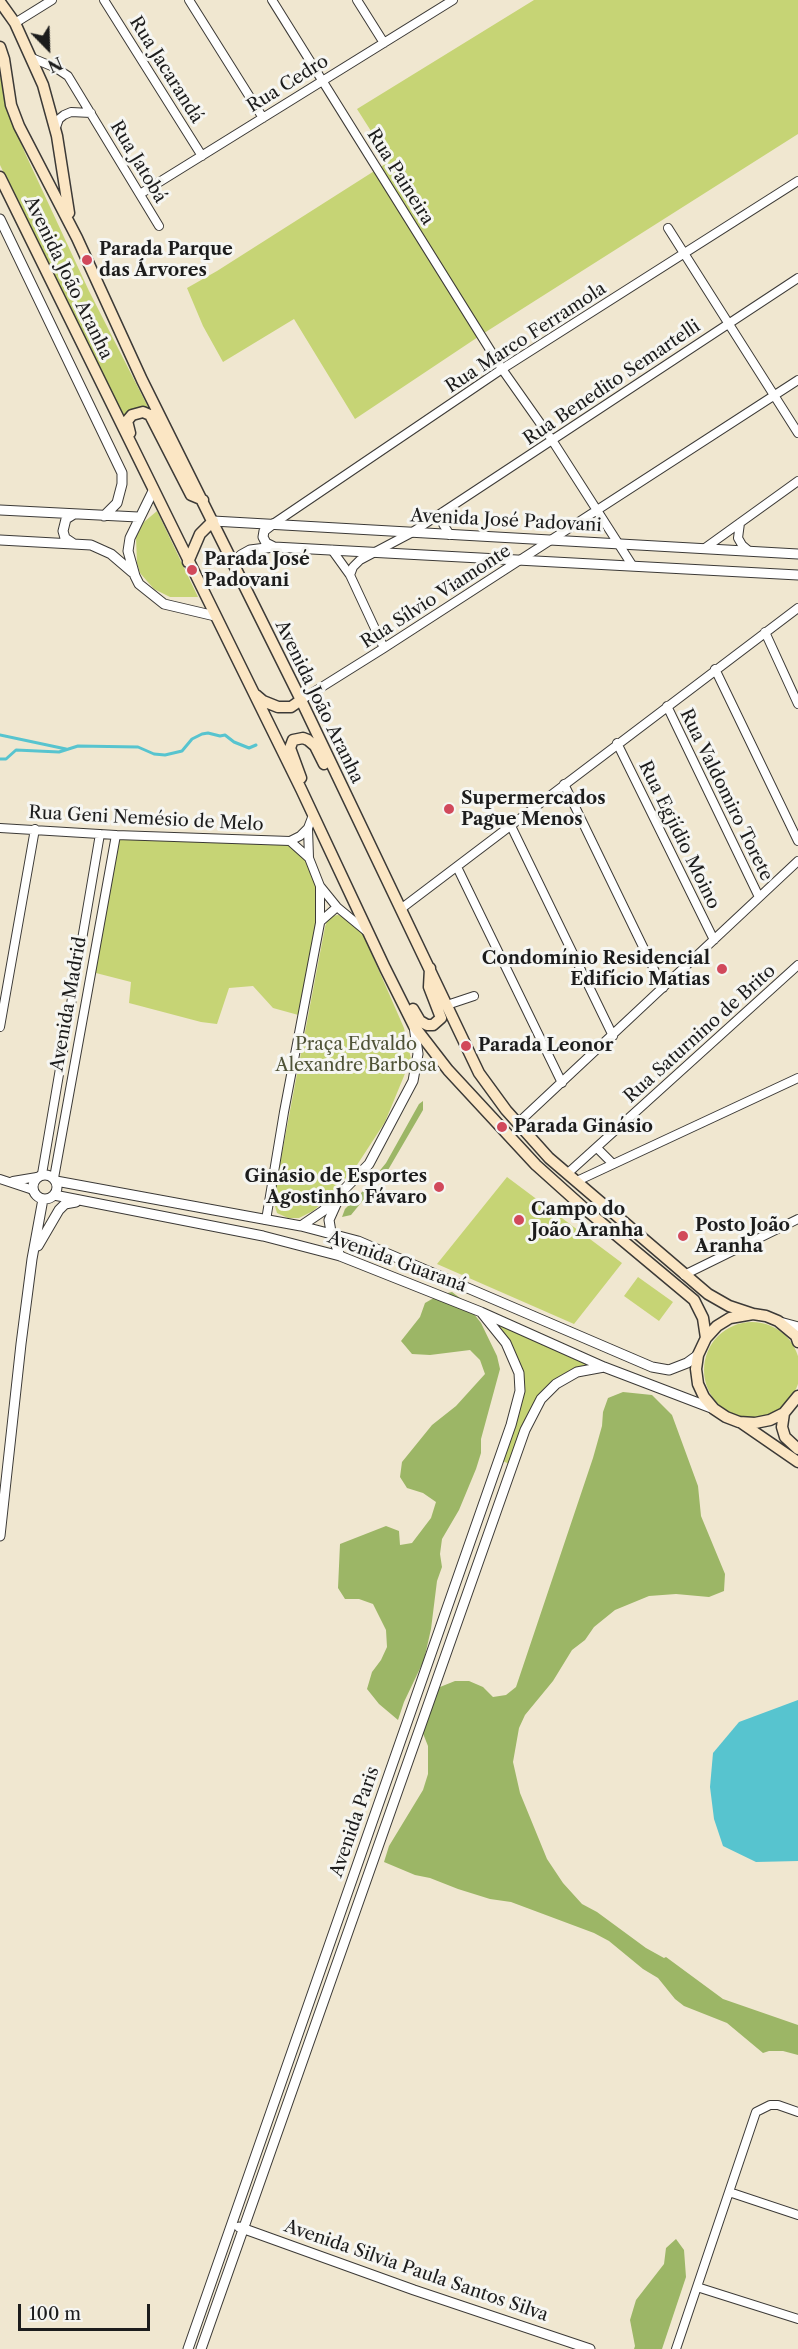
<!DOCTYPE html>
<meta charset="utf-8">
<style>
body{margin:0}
#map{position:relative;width:798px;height:2349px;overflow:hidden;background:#f0e7d0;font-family:"Libre Caslon Text",serif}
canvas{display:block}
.north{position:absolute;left:18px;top:18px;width:60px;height:60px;-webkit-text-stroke:4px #f6f6f2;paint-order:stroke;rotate:157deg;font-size:16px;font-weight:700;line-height:24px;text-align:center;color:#1c1c1c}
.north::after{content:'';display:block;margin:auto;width:21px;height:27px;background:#1c1c1c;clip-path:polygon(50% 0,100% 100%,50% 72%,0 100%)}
.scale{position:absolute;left:18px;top:2304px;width:132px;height:27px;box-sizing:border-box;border:3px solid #1c1c1c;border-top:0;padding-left:8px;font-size:18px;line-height:21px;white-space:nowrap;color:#1c1c1c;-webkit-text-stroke:4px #f6f6f2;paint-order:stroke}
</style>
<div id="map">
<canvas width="798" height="2349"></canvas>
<div class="north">N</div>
<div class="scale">100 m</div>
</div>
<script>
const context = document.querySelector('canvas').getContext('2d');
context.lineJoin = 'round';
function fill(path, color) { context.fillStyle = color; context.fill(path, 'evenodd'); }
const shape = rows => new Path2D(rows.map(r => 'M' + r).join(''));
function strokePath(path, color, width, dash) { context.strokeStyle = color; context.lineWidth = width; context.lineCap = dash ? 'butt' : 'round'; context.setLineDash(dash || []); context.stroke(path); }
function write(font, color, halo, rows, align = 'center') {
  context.font = font + ' "Libre Caslon Text",serif'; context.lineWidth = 6; context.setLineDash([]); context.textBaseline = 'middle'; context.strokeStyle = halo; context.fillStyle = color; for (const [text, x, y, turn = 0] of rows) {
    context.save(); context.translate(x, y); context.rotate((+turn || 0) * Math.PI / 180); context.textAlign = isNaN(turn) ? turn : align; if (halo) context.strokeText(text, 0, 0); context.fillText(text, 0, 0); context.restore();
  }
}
fill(shape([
 [534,0,798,0,798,134,481,335,355,419,294,319,223,362,203,326,187,288,217,271,390,161,357,109],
 [2,74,9,113,25,153,89,291,149,409,142,408,125,423,0,165,0,79],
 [157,511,198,597,170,597,154,589,140,573,137,563,136,537,144,522],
 [116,835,290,841,309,858,320,886,321,912,302,1016,273,1008,253,986,229,988,217,1024,201,1022,129,1003,131,982,92,972],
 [338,915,345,917,363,934,404,1028,411,1059,385,1122,357,1165,333,1193,313,1211,299,1218,288,1218,277,1213,273,1200,325,927,327,921,332,916],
 [507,1177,622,1263,574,1324,437,1264],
 [638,1277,673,1302,659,1321,624,1296],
 '704 1370a48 48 0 1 1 96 0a48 48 0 1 1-96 0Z',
 [497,1323,589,1364,574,1368,553,1380,538,1395,528,1414,509,1464,503,1461,521,1372,516,1355]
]), '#c6d475');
fill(shape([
 [423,1101,423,1110,388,1170,351,1215,342,1217,345,1209,364,1190,386,1163,419,1104],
 [452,1292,464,1301,481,1323,497,1356,500,1369,481,1439,481,1453,476,1469,459,1510,442,1539,440,1554,442,1567,437,1581,431,1629,424,1660,404,1702,398,1720,379,1704,367,1689,372,1672,381,1660,387,1647,386,1630,373,1604,359,1599,345,1599,338,1588,340,1544,386,1526,399,1531,400,1545,412,1543,431,1518,436,1502,423,1493,407,1488,400,1477,402,1462,432,1425,456,1406,485,1374,480,1360,470,1350,430,1355,412,1354,401,1341,420,1317,425,1303,439,1295],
 [623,1392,652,1395,672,1415,698,1486,701,1516,725,1574,724,1591,709,1597,676,1594,649,1596,615,1610,594,1627,585,1640,572,1650,553,1681,525,1715,519,1728,513,1762,520,1793,547,1859,563,1883,582,1904,597,1912,646,1948,664,1958,666,1957,723,1999,798,2025,798,2055,783,2051,769,2051,763,2053,727,2023,684,2006,675,1999,658,1978,643,1969,609,1941,594,1933,511,1902,490,1899,458,1889,430,1878,415,1875,384,1862,389,1846,423,1790,428,1774,428,1746,422,1731,426,1715,440,1687,455,1681,469,1681,483,1687,493,1697,506,1695,516,1687,593,1458,602,1426,603,1412,608,1398],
 [676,2239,684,2250,686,2277,662,2349,634,2349,635,2346,630,2320,636,2300,664,2264,666,2248]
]), '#9cb666');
fill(shape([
 [798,1700,798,1861,756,1862,723,1846,714,1819,710,1787,713,1753,739,1722]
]), '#57c4cf');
strokePath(shape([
 [0,735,66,749],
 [0,759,6,759,16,750,59,752,78,746,138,747,154,754,165,755,182,751,192,739,202,734,208,733,220,736,225,735,234,742,249,748,256,745]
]), '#57c4cf', 3);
const minor = shape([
 [104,0,202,156],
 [189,0,263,118],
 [272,0,502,369,552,440,632,565],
 [357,0,384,43],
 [15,23,52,0],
 [32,58,56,68,68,76,159,226],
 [55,130,59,119,64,115,71,112,91,113],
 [140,194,453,0],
 [668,228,798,433],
 [443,512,443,524,450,535],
 [740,523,738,538,742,545,749,551],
 [273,524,502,369,798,181],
 [705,548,798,481],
 [332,550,350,575,384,648],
 [350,575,353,567,360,560,411,533,798,278],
 [765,632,798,704],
 [715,669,798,841],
 [301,700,384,648,798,380],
 [667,706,759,897],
 [617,743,714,940],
 [564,784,663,988],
 [511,826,613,1036],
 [0,828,116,835,290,841,300,836,308,828,313,815],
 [308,828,309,858,320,886,337,907,366,931],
 [290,841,309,858],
 [457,867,562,1083],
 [402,908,798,608],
 [321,921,337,907],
 [447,1005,474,996],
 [0,1027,35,829],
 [518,1123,798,861],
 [597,1148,612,1163],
 [568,1173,798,965],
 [42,1174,100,834],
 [54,1178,116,835],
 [0,1179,33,1190],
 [13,1181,37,1177],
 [577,1181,798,1078],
 [266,1220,284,1112,320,923,320,886],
 [684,1275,798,1219],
 [729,2192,798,2215],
 [697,2287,798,2319],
 [676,2349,756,2112,770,2105,778,2105,798,2112]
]);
const tertiary = shape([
 [0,219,122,473,122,484,117,503,104,516],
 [153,491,130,538,128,551,135,576,139,584,164,604,215,616],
 [0,510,138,517],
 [74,514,66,519,63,531,65,538,74,544],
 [213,521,798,554],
 [273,524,264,531,263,537,266,543,274,547],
 [0,540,91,545,111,554,132,572],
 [235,566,241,555,250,550,274,547,798,575],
 '33 1187a12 12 0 1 1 24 0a12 12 0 1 1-24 0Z',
 [56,1181,301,1226,358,1241,652,1367,669,1370,687,1363,698,1355],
 [54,1195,263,1236,340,1256,481,1312,604,1367,714,1409],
 [338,1200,329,1220,331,1232,340,1256],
 [301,1226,323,1211,369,1164,413,1081,418,1054,414,1026],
 [38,1246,59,1210,65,1204,76,1202],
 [780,1322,798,1327],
 [0,1536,21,1344,32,1259,43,1199],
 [239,2227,414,2290,590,2349],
 [188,2349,511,1425,520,1391,519,1373,506,1343,481,1312],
 [201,2349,525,1430,541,1399,556,1384,577,1372,604,1367]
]);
const secondary = shape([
 [0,2,15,23,43,85,57,136,69,213],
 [0,47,4,59,11,105,19,126,77,238,142,380,301,700,479,1073,506,1110,549,1158,708,1294,729,1306,753,1314],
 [0,177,301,789,385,968,414,1026,448,1070,536,1165,585,1209,694,1300,703,1318,706,1338],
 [130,433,127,421,132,415,143,412,150,415,191,495,203,500],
 [188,562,200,534,213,521],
 [256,695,263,701,278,707,291,707,301,700],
 [301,778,290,748,293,740,303,738,308,740,315,746,324,764],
 [413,1009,420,1021,427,1025,433,1025,441,1018,429,987,430,968],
 [798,1342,796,1336,778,1321,766,1316,753,1314,730,1318,717,1326,706,1338,698,1355,696,1369,698,1384,704,1397,714,1409,726,1417,739,1422,755,1423,770,1420,784,1413,798,1396],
 [784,1413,782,1427,785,1437,798,1449],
 [740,1422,798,1462]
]);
strokePath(minor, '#3c3a37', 10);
strokePath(tertiary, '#3c3a37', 11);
strokePath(secondary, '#3c3a37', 13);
strokePath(minor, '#fff', 8);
strokePath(tertiary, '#fff', 9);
strokePath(secondary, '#fbe6c4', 10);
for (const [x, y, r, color] of [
 [87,260,6,"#d1495b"],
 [192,570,6,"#d1495b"],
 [449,809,6,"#d1495b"],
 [722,969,6,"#d1495b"],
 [466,1046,6,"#d1495b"],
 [502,1127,6,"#d1495b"],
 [439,1187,6,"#d1495b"],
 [519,1220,6,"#d1495b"],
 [683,1236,6,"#d1495b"]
]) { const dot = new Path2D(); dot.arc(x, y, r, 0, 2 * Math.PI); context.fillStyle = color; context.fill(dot); strokePath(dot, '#f6f6f2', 2); }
write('18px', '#1c1c1c', '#f6f6f2', [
 ["Rua Jacarandá",166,70,58],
 ["Rua Cedro",288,84,-32],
 ["Rua Jatobá",138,162,59],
 ["Rua Paineira",400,177,58],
 ["Avenida João Aranha",68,278,64],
 ["Rua Marco Ferramola",526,338,-33],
 ["Rua Benedito Semartelli",612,383,-34],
 ["Avenida José Padovani",506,521,3],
 ["Rua Sílvio Viamonte",436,597,-33],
 ["Avenida João Aranha",319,702,64],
 ["Rua Valdomiro Torete",726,795,64],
 ["Rua Geni Nemésio de Melo",146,819,3],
 ["Rua Egjídio Moino",679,835,64],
 ["Avenida Madrid",69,1004,-80],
 ["Rua Saturnino de Brito",700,1034,-42],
 ["Avenida Guaraná",397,1262,20],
 ["Avenida Paris",355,1822,-71],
 ["Avenida Silvia Paula Santos Silva",416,2271,19]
]);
write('bold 18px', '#1c1c1c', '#f6f6f2', [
 ["Parada Parque",99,250],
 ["das Árvores",99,271],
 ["Parada José",204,560],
 ["Padovani",204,581],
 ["Supermercados",461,799],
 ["Pague Menos",461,820],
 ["Condomínio Residencial",710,959,"right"],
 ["Edifício Matias",710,980,"right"],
 ["Parada Leonor",478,1046],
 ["Parada Ginásio",514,1127],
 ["Ginásio de Esportes",427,1177,"right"],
 ["Agostinho Fávaro",427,1198,"right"],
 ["Campo do",531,1210],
 ["João Aranha",531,1231],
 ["Posto João",695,1226],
 ["Aranha",695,1247]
], 'left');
write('18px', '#4f5337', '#f6f6f2', [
 ["Praça Edvaldo",356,1045],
 ["Alexandre Barbosa",356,1066]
]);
</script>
